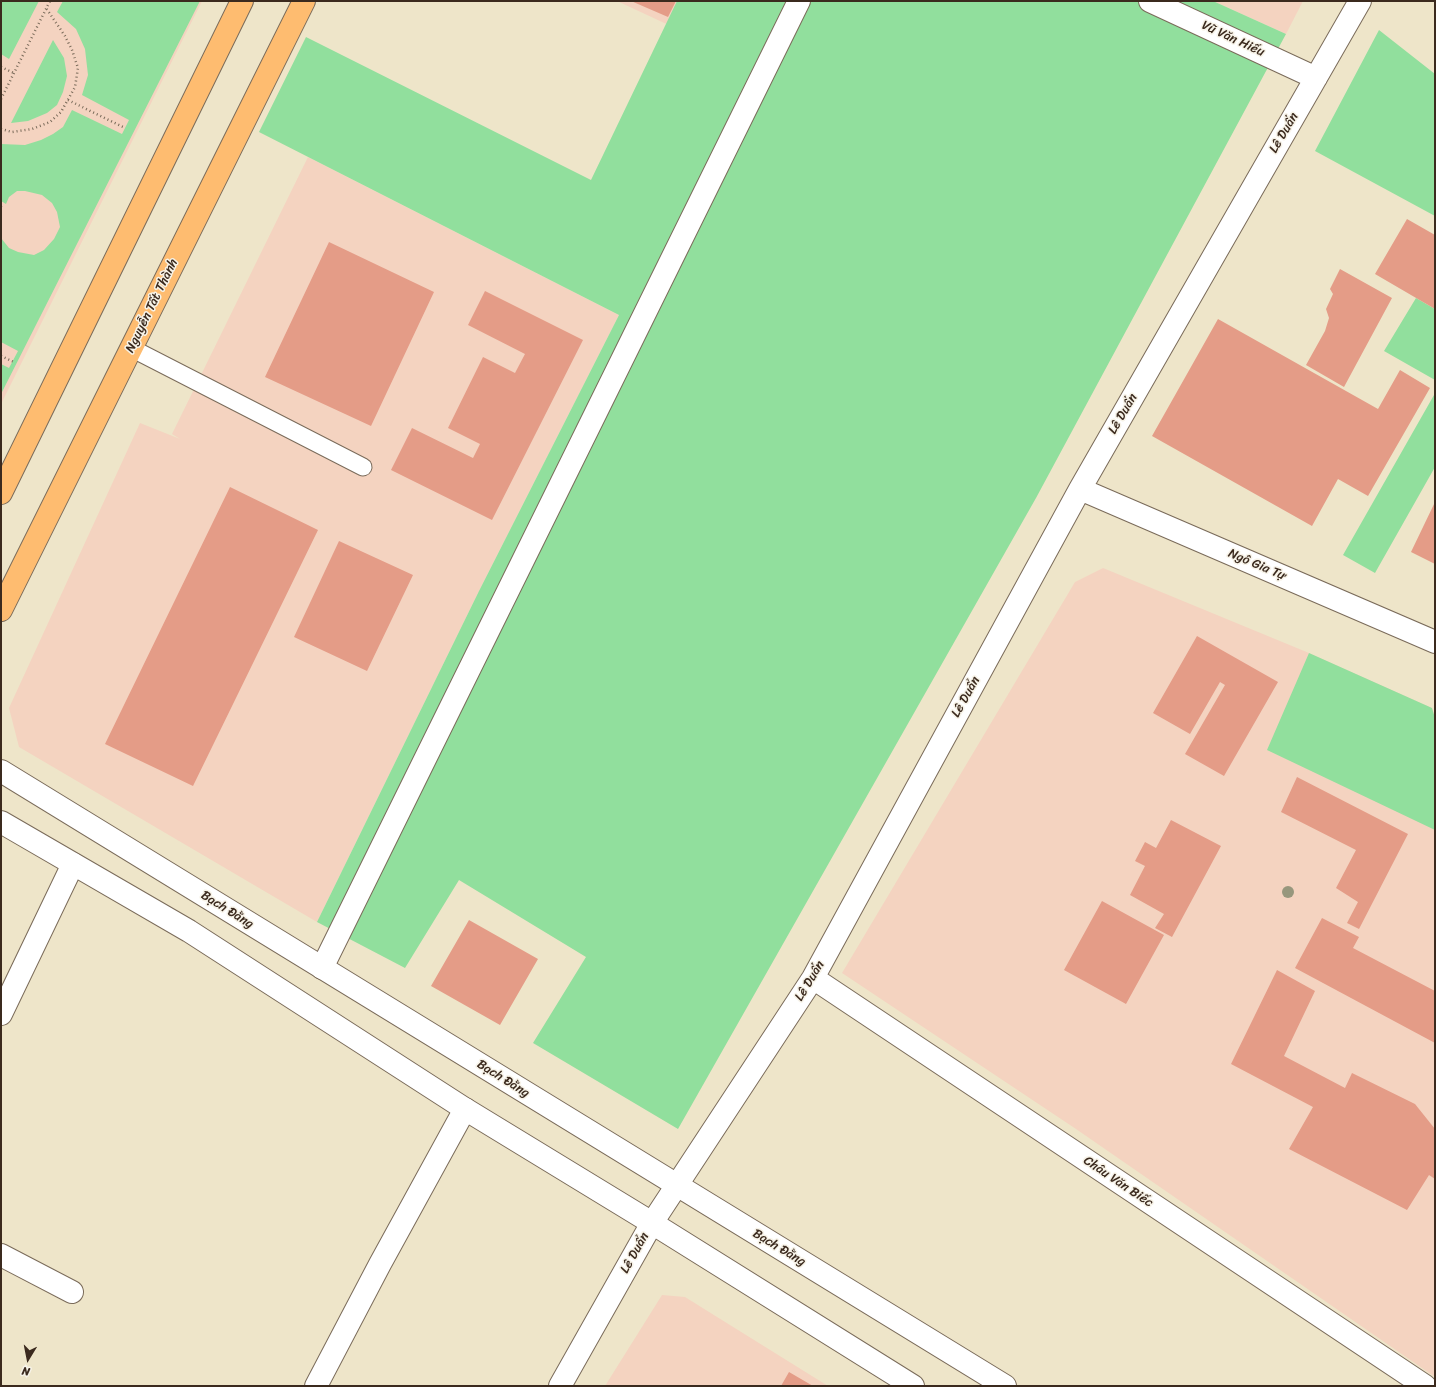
<!DOCTYPE html>
<meta charset="utf-8">
<style>
body{margin:0}
#map{position:relative;width:1436px;height:1387px;overflow:hidden;background:#eee5c9;font-family:Sriracha,sans-serif}
canvas{display:block}
.frame{position:absolute;inset:0;border:2px solid #3b2a1e;pointer-events:none}
.north{position:absolute;left:8px;top:1339px;width:40px;height:40px;-webkit-text-stroke:3px #f7f3e8;paint-order:stroke;rotate:190deg;font-size:11px;font-weight:700;line-height:16px;text-align:center;color:#3b2a1e}
.north::after{content:'';display:block;margin:auto;width:14px;height:18px;background:#3b2a1e;clip-path:polygon(50% 0,100% 100%,50% 72%,0 100%)}
</style>
<div id="map">
<canvas width="1436" height="1387"></canvas>
<div class="frame"></div>
<div class="north">N</div>
</div>
<script>
const context = document.querySelector('canvas').getContext('2d');
context.lineJoin = 'round';
function fill(path, color) { context.fillStyle = color; context.fill(path, 'evenodd'); }
const shape = rows => new Path2D(rows.map(r => 'M' + r).join(''));
function strokePath(path, color, width, dash) { context.strokeStyle = color; context.lineWidth = width; context.lineCap = dash ? 'butt' : 'round'; context.setLineDash(dash || []); context.stroke(path); }
function write(font, color, halo, rows, align = 'center') {
  context.font = font + ' Sriracha,sans-serif'; context.lineWidth = 3; context.setLineDash([]); context.textBaseline = 'middle'; context.strokeStyle = halo; context.fillStyle = color; for (const [text, x, y, turn = 0] of rows) {
    context.save(); context.translate(x, y); context.rotate((+turn || 0) * Math.PI / 180); context.textAlign = isNaN(turn) ? turn : align; if (halo) context.strokeText(text, 0, 0); context.fillText(text, 0, 0); context.restore();
  }
}
fill(shape([
 [1,1,202,1,1,404],
 [617,1,686,1,675,28],
 [1213,1,1303,1,1286,34],
 [308,157,619,315,479,591,317,922,19,747,9,708,140,423,180,439,172,434],
 [1103,568,1309,653,1432,708,1435,718,1435,1377,1076,1129,842,973,1075,582],
 [662,1295,685,1297,828,1386,605,1386]
]), '#f4d3c0');
fill(shape([
 [1,1,39,1,9,59,1,54],
 [63,1,200,1,1,394,1,364,9,368,18,351,1,342,1,238,9,248,18,252,34,255,44,250,54,239,60,227,57,212,52,203,42,195,25,191,17,191,9,197,6,204,1,201,1,144,25,145,41,140,53,134,63,127,72,110,122,134,129,120,82,95,88,75,85,49,76,29,57,12],
 [677,1,1213,1,1286,34,1036,498,678,1129,533,1043,586,957,459,880,405,968,317,922,479,591,619,315,259,132,306,37,591,180],
 [1379,30,1435,74,1435,216,1315,151],
 [53,40,64,58,67,76,63,92,57,105,47,113,28,121,11,123],
 [1416,298,1435,309,1435,380,1384,351],
 [1434,395,1435,396,1435,467,1375,573,1343,555],
 [1309,653,1432,708,1435,718,1435,830,1267,750]
]), '#91df9d');
fill(shape([
 [631,1,676,1,668,17],
 [1407,219,1435,235,1435,309,1375,274],
 [329,242,434,292,371,426,265,377],
 [1340,269,1392,298,1344,387,1306,365,1325,331,1329,318,1326,309,1333,294,1330,289],
 [485,291,583,340,492,520,391,470,412,428,473,458,480,444,448,428,483,357,515,373,525,354,468,325],
 [1218,319,1378,409,1400,370,1430,388,1368,496,1338,479,1312,526,1152,436],
 [230,487,318,530,193,786,105,744],
 [1435,502,1435,564,1411,552],
 [339,541,413,575,367,671,294,637],
 [1197,636,1278,682,1224,776,1185,754,1225,685,1220,682,1190,734,1153,713],
 [1297,777,1408,834,1359,929,1347,923,1358,902,1336,888,1356,850,1281,812],
 [1171,820,1221,846,1172,937,1155,928,1164,914,1130,895,1145,866,1135,861,1145,842,1156,848],
 [1102,901,1164,935,1126,1004,1064,970],
 [1322,918,1359,937,1353,948,1435,991,1435,1043,1295,968],
 [469,920,538,959,500,1025,431,986],
 [1277,970,1315,991,1284,1056,1345,1088,1352,1073,1415,1104,1435,1129,1435,1179,1429,1175,1407,1210,1289,1149,1313,1107,1231,1064],
 [789,1372,813,1386,781,1386]
]), '#e49c87');
const service = shape([
 [131,348,363,467]
]);
const minor = shape([
 [1150,1,1316,78],
 [1080,489,1435,642],
 [322,968,799,1],
 [813,978,1425,1386],
 [1,1014,73,864],
 [1,1255,72,1292],
 [316,1386,380,1264,465,1109],
 [560,1386,652,1223,813,978,1080,489,1360,1]
]);
const tertiary = shape([
 [1,771,1005,1386],
 [1,822,189,931,465,1109,652,1223,913,1386]
]);
const primary = shape([
 [1,493,242,1],
 [1,610,304,1]
]);
strokePath(service, '#7a6b5a', 19);
strokePath(minor, '#7a6b5a', 24);
strokePath(tertiary, '#7a6b5a', 24);
strokePath(primary, '#7a6b5a', 24);
strokePath(shape([
 [1,67,14,73],
 [1,99,50,1],
 [68,100,123,127],
 [1,129,12,132,32,129,50,122,61,112,75,87,78,68,72,50,65,36,46,8],
 [1,207,4,208],
 [1,356,14,362]
]), '#7a6b5a', 2.5, [1, 3]);
strokePath(service, '#fff', 17);
strokePath(minor, '#fff', 22);
strokePath(tertiary, '#fff', 22);
strokePath(primary, '#febc70', 22);
context.fillStyle = '#97977d';
for (const [x, y] of [
 [1288,892]
]) { context.beginPath(); context.arc(x, y, 6, 0, 2 * Math.PI); context.fill(); }
write('13px', '#3b2a1e', '#f7f3e8', [
 ["Vũ Văn Hiếu",1233,39,25],
 ["Lê Duẩn",1284,133,-60],
 ["Nguyễn Tất Thành",152,306,-64],
 ["Lê Duẩn",1123,414,-60],
 ["Ngô Gia Tự",1257,565,23],
 ["Lê Duẩn",966,697,-61],
 ["Bạch Đằng",227,910,32],
 ["Lê Duẩn",810,981,-59],
 ["Bạch Đằng",503,1079,32],
 ["Châu Văn Biếc",1118,1182,34],
 ["Bạch Đằng",779,1248,31],
 ["Lê Duẩn",635,1253,-61]
]);
</script>
